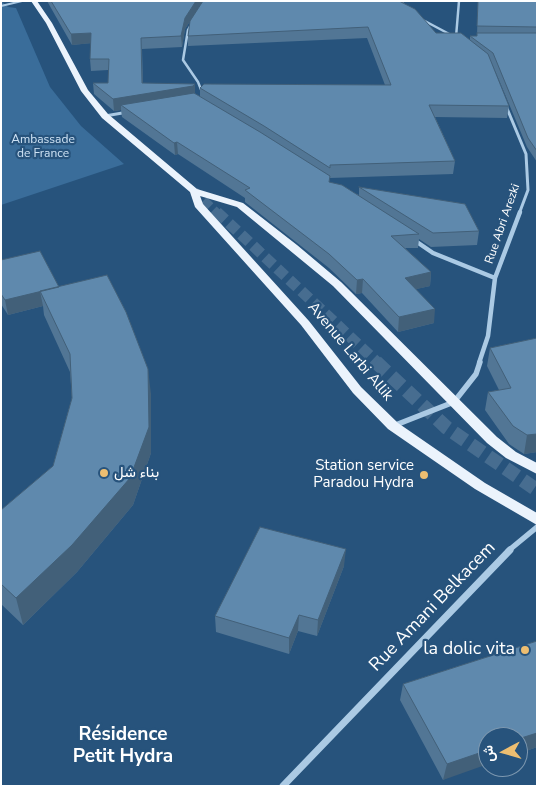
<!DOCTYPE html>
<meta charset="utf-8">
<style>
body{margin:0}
#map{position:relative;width:538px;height:787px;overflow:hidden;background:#27537c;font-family:"Nunito Sans",Vazirmatn,sans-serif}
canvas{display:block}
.frame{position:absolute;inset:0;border:2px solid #fff;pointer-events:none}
.north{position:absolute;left:478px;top:727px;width:50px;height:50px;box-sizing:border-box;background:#27537c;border:1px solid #7d98b0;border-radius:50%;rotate:264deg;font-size:14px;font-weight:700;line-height:20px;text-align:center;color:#fff}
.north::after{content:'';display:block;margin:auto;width:18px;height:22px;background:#edbe71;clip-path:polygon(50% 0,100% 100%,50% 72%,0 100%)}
</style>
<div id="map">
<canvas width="538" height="787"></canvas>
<div class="frame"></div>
<div class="north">ش</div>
</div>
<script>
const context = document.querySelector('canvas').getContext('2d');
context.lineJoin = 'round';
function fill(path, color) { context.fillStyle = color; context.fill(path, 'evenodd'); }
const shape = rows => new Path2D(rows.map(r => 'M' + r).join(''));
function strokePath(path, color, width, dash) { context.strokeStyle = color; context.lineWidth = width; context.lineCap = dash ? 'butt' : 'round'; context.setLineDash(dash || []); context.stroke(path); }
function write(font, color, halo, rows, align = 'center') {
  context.font = font + ' "Nunito Sans",Vazirmatn,sans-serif'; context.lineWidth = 4.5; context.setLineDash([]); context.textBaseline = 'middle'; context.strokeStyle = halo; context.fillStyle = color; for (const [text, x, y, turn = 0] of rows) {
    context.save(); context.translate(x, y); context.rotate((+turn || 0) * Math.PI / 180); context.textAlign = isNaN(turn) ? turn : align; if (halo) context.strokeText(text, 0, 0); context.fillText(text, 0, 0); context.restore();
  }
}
fill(shape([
 [1,1,8,7,16,8,50,87,81,126,124,164,1,205]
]), '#3a6d9a');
strokePath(shape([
 [194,191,218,214]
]), '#476d90', 9, [9, 4.5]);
strokePath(shape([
 [217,212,378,363]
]), '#476d90', 11, [11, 5.5]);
strokePath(shape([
 [376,362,447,428,537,490]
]), '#476d90', 14, [14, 7]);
strokePath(shape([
 [1,6,22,1]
]), '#abcae4', 2);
strokePath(shape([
 [421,19,453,36],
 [192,23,188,30,183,60,198,82,202,92],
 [456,37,459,1]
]), '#abcae4', 2.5);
strokePath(shape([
 [506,106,526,154,528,190,519,214],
 [105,116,128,112]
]), '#abcae4', 3);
strokePath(shape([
 [414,240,433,253,495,278],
 [479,363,488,336,495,278,520,212]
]), '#abcae4', 4.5);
strokePath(shape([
 [393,426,454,402,476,374,480,362],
 [508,551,537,527]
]), '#abcae4', 5.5);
strokePath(shape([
 [283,786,510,550]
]), '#abcae4', 7);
fill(shape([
 [31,1,37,1,52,23,88,90,108,114,197,189,243,203,297,245,341,282,497,437,516,452,537,463,537,474,506,458,487,443,333,286,237,207,200,196,203,204,309,321,361,387,398,423,485,483,537,513,537,525,475,489,388,429,353,393,301,325,195,207,190,192,102,118,81,91,46,23,31,1]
]), '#ebf3fc');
fill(shape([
 [47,1,404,1,404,3,436,33,470,40,470,36,477,36,478,1,537,1,537,162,527,147,491,61,509,106,507,118,435,117,455,161,453,174,330,178,329,182,359,195,359,187,479,231,477,245,431,247,419,239,418,248,405,248,431,272,430,286,416,289,434,323,398,332,362,293,356,294,329,268,245,202,245,198,178,154,175,155,122,117,121,110,114,111,94,94,93,83,108,83,108,70,91,71,90,59,91,43,72,45],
 [194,15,188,36,188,46,367,38,385,85,200,88,200,97,195,94,143,83,142,49,182,47,185,29],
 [1,260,59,287,151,394,151,453,133,505,77,572,23,625,1,604,1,510,53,466,72,398,70,372,44,315,43,306,8,315,1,304],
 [537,338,537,452,524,454,509,444,485,410,488,392,499,390,487,366,490,348],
 [344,566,317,636,298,631,289,654,216,632,215,616],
 [537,641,537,747,518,754,518,737,443,780,400,700,403,684]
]), '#527695');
fill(shape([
 [196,1,203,1,185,29,182,47,181,36,185,18],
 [91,33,93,43,72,45,71,34],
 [141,38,143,94,195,84,195,95,121,105,121,110,114,111,113,99,142,83],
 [177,142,178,154,175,155,174,143],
 [431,272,430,286,404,292,405,278],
 [363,279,362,293,356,294,357,280],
 [40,291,43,306,8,315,5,300],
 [435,309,434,323,398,332,399,317],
 [148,369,151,394,151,453,133,505,77,572,23,625,16,598],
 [537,434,537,452,524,454,527,435],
 [346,549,344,566,317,636,318,620],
 [299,615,298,631,289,654,289,638],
 [537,733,537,747,518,754,518,739],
 [488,750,488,764,443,780,447,764]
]), '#426079');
const building = shape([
 [51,1,196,1,185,18,181,36,141,38,142,83,195,84,193,86,113,99,93,83,108,83,109,59,90,59,91,33,71,34,51,1],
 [203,1,399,1,415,9,436,33,461,33,488,54,509,106,429,105,455,161,330,165,330,168,264,126,200,88,204,84,391,85,368,27,188,36,190,21,203,1],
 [478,1,537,1,537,27,477,26,478,1],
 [477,33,537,33,537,151,528,138,493,53,470,36,477,36,477,33],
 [194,93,260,132,330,176,329,182,342,185,419,234,391,236,431,272,405,278,435,309,399,317,363,279,357,280,329,254,245,190,250,188,177,142,174,143,121,105,194,93],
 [359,187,465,204,479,231,433,233,359,187],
 [40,251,59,287,5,300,1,294,1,260,40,251],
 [107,275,126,312,148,369,149,427,130,478,72,545,16,598,1,584,1,510,53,466,72,398,70,354,40,291,107,275],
 [537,338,537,434,527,435,513,426,488,392,511,388,490,348,537,338],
 [260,527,346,549,318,620,299,615,289,638,215,616,260,527],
 [537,641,537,733,518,739,518,737,488,737,488,750,447,764,403,684,537,641]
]);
fill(building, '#5f89ad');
strokePath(building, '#426079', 1);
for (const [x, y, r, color] of [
 [104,473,5,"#edbe71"],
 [424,475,5,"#edbe71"],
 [525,650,5,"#edbe71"]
]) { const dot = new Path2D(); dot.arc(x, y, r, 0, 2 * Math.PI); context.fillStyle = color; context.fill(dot); strokePath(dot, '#27537c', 2); }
write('12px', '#cee2f4', '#27537c', [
 ["Ambassade",43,140],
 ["de France",43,154]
]);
write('12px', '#fff', '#27537c', [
 ["Rue Abri Arezki",503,224,-71]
]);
write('15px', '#fff', '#27537c', [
 ["Avenue Larbi Allik",350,352,50]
]);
write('15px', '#fff', '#27537c', [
 ["Station service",414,466],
 ["Paradou Hydra",414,483],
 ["بناء شل",114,473,"left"]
], 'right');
write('18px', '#fff', '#27537c', [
 ["Rue Amani Belkacem",433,607,-46]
]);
write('18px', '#fff', '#27537c', [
 ["la dolic vita",515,650]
], 'right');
write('bold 19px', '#fff', '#27537c', [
 ["Résidence",123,735],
 ["Petit Hydra",123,757]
]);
</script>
